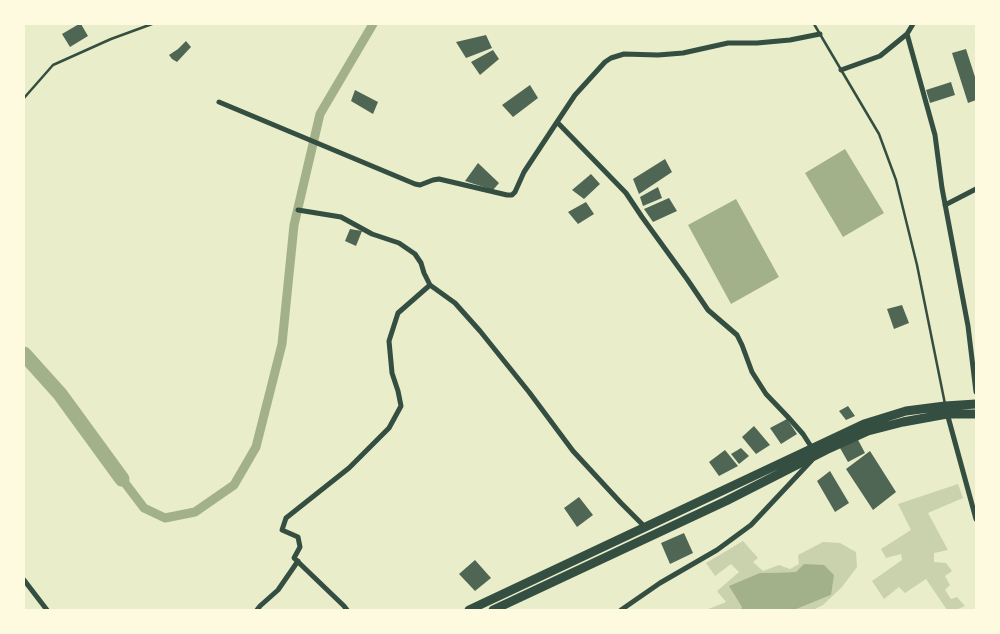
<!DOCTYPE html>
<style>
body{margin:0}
#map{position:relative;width:1000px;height:634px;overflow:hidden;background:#e9edc9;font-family:Barlow,sans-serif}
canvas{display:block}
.frame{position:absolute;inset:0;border:25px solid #fefae0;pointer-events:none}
</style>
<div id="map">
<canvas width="1000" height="634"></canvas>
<div class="frame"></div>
</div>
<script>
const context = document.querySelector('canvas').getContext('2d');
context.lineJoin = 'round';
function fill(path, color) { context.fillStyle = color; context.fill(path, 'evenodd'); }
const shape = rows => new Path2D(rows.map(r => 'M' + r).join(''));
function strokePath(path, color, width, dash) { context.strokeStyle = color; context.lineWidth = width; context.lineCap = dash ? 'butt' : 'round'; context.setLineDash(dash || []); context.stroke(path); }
fill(shape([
 [958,484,963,498,928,513,948,550,934,553,934,562,946,563,952,571,945,576,950,585,945,590,951,599,957,597,965,606,956,610,947,610,926,579,905,593,899,587,884,599,872,581,902,560,901,554,886,558,881,549,911,530,898,504],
 [743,541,758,558,753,562,763,571,779,565,790,569,799,564,798,555,823,542,840,543,856,552,857,567,842,587,823,605,813,610,794,610,831,595,796,572,760,573,741,610,706,610,726,602,717,591,739,572,731,564,715,576,706,563]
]), '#cad2ad');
fill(shape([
 [845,149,884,213,843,237,805,173],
 [736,199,779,277,731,304,688,225],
 [804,564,824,565,834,575,831,595,794,610,741,610,742,607,729,586,760,573,796,572]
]), '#a3b18a');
strokePath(shape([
 [122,479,144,508,165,518,195,512,234,485,256,447,282,344,294,225,320,114,373,24]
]), '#a3b18a', 9);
strokePath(shape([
 [24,354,60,394,122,479]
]), '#a3b18a', 15);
fill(shape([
 [79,24,81,24,88,36,70,47,62,34],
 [486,35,492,48,466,58,456,42],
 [186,41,191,47,177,62,172,59,169,55,178,49],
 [966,49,976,80,976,100,968,103,952,53],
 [493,50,499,59,480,75,471,62],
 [951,82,955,95,930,103,926,90],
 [530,85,538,98,513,117,502,105],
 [355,90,378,102,373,114,351,101],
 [665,159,672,172,639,194,633,179],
 [478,163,499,183,493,190,465,181],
 [591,174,600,184,584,199,572,190],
 [658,187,662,198,643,206,640,197],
 [669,198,677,211,653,222,644,209],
 [586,202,594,214,578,224,568,212],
 [350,229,362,231,356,246,345,241],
 [902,305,909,323,894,329,887,309],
 [848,406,855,416,846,420,839,411],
 [787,419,797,434,781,444,770,428],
 [754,426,770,445,756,454,742,437],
 [857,438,865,453,848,462,840,448],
 [741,448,749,456,739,464,731,454],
 [725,450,738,466,719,476,709,462],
 [870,451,896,492,873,510,846,469],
 [830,471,849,503,835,512,817,481],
 [579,497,593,515,577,527,564,508],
 [684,533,693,553,670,564,661,543],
 [475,560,491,578,475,591,459,574]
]), '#4f6655');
strokePath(shape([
 [814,24,879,134,896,180,917,265,945,404],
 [24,98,53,65,111,39,152,24]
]), '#344e41', 2.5);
strokePath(shape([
 [907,34,935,135,942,188,968,326,976,392],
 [841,70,880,56,907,34,913,24],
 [219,102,415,184,420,185,433,180,439,179,507,195,512,195,515,192,524,172,557,122,626,193,642,217,687,279,708,310,737,335,742,345,752,372,766,394,787,416,803,434,812,448],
 [557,122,575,95,605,62,611,58,624,54,658,55,683,53,728,43,757,43,790,40,820,34],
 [945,205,976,189],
 [298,210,341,217,372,234,399,243,415,254,421,263,424,273,430,285,455,303,480,331,529,392,573,451,621,503,645,527],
 [947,413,976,519],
 [24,580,47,610],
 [257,610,260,606,278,590,298,561],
 [347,610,344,606,294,558,300,547,298,537,282,530,286,518,349,468,389,428,401,406,398,391,392,373,389,341,398,313,430,285],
 [621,610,660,583,717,550,751,525,812,460]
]), '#344e41', 5);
strokePath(shape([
 [469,610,864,424,906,411,945,406,976,404],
 [493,610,726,501,826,450,868,431,903,422,947,414,976,414]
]), '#344e41', 9);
</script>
